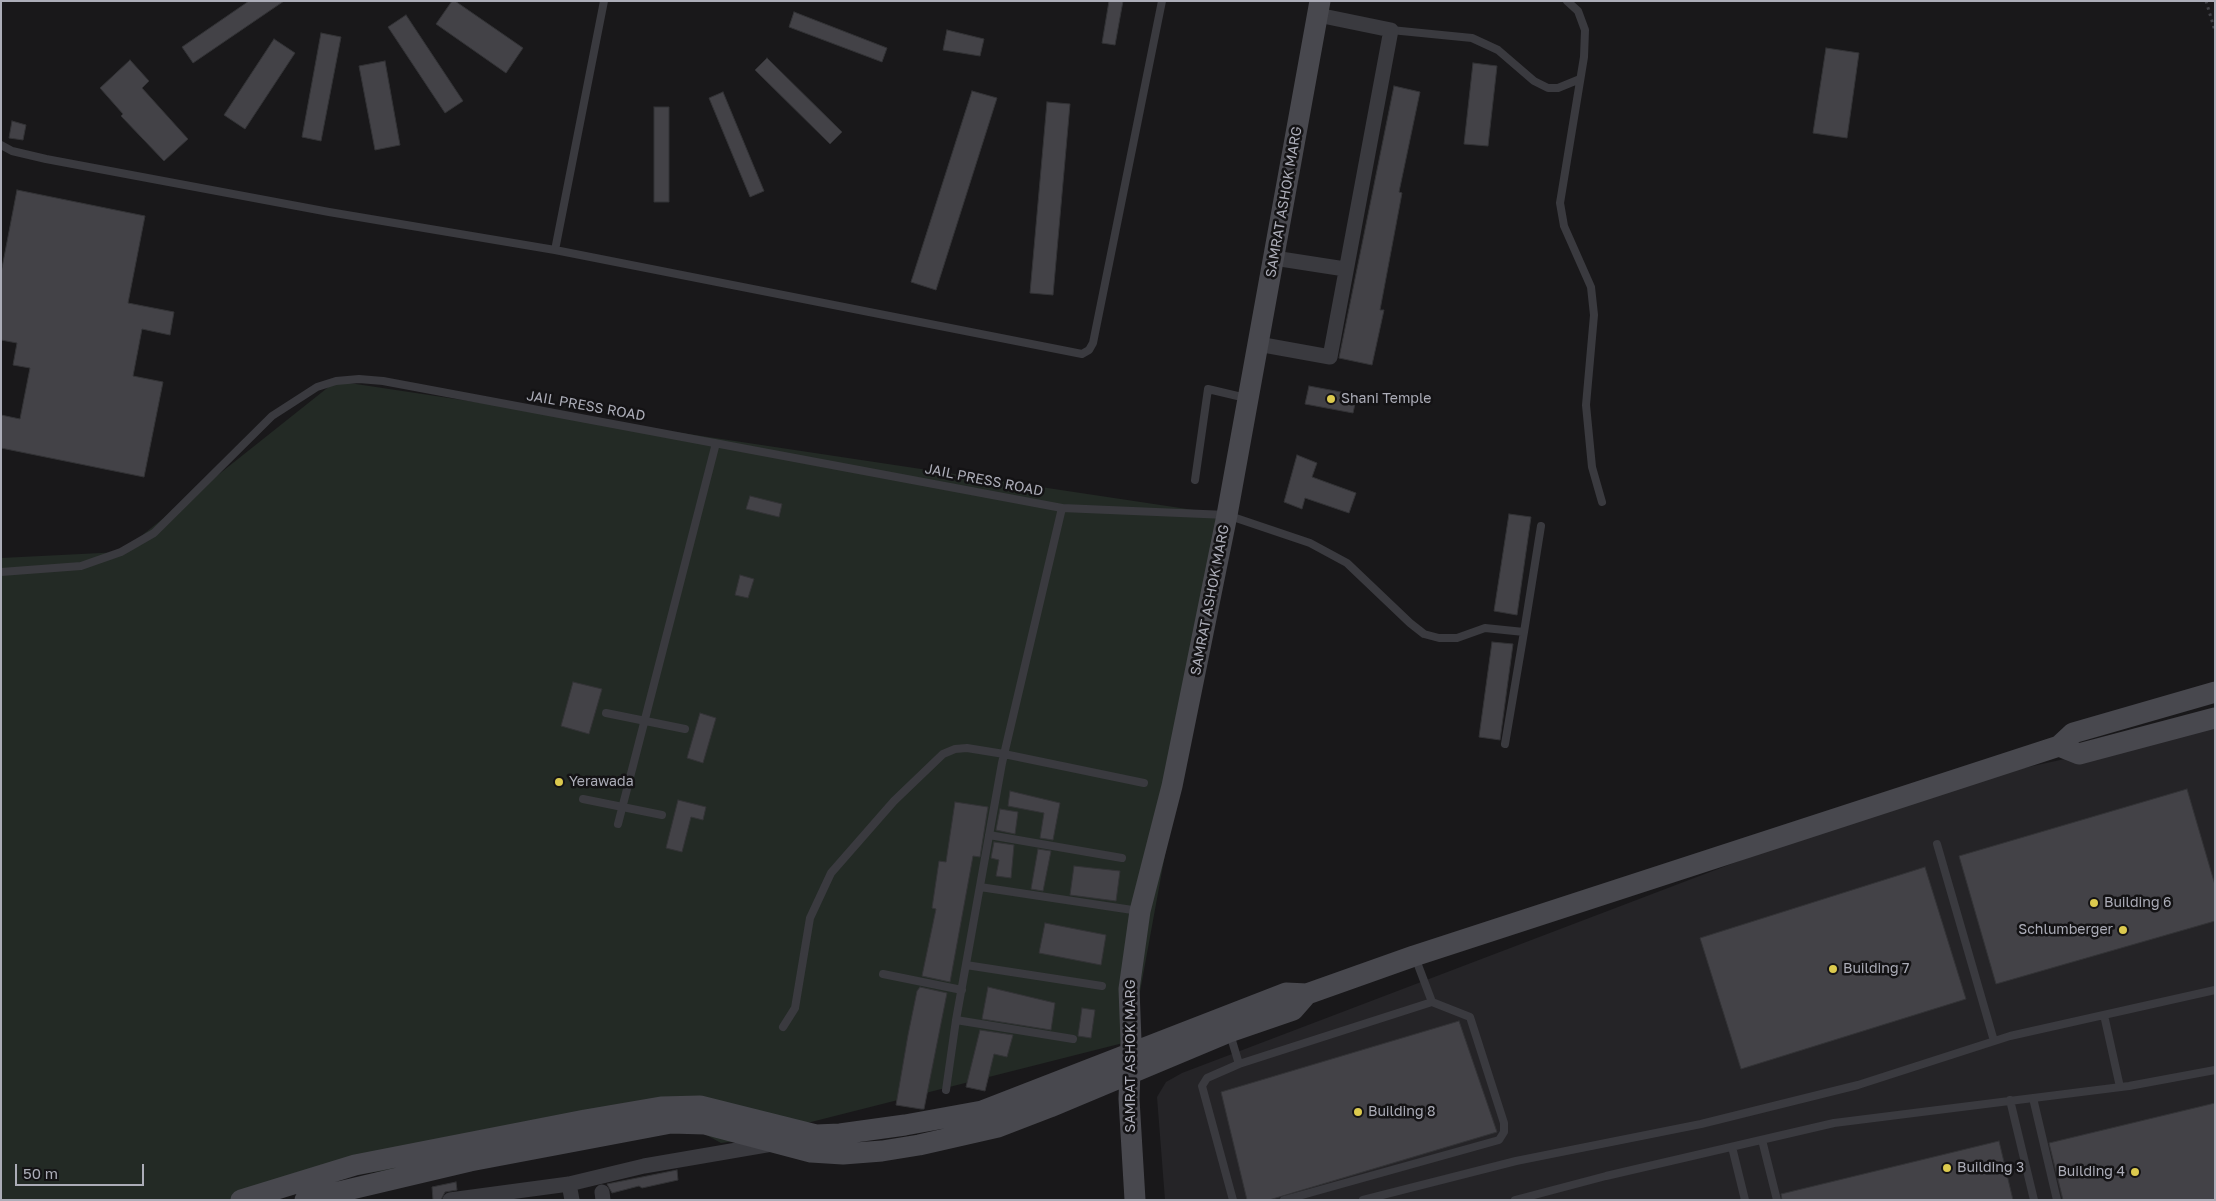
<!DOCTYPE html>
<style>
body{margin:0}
#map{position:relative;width:2216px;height:1201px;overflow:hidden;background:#19181a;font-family:"Golos Text",sans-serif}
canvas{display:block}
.frame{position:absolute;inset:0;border:2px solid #acadb8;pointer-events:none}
.scale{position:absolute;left:15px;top:1164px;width:129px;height:22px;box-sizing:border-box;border:2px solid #acadb8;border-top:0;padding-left:6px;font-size:15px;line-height:18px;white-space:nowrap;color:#acadb8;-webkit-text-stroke:4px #141315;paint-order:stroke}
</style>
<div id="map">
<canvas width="2216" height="1201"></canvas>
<div class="frame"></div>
<div class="scale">50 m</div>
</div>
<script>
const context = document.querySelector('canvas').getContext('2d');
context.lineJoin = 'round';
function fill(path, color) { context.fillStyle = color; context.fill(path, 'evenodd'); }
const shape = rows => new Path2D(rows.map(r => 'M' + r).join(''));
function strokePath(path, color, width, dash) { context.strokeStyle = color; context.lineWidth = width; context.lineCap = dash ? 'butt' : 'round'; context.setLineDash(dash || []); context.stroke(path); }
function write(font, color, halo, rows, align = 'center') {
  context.font = font + ' "Golos Text",sans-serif'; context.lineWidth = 5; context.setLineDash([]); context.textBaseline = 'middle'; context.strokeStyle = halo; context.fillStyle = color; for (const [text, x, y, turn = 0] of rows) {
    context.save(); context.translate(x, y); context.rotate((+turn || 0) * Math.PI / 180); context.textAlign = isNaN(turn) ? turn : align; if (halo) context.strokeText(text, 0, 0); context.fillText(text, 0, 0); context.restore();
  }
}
fill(shape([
 [2215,726,2215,1200,1165,1200,1157,1097,1166,1082,1182,1073,1928,789]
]), '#252427');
fill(shape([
 [336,381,1227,515,1131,1041,736,1141,721,1143,701,1132,699,1114,463,1160,279,1185,238,1200,1,1200,1,558,121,552]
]), '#232a25');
const building = shape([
 [249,1,284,1,193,63,182,47,249,1],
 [452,1,455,1,523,48,506,73,436,24,452,1],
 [1109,1,1123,1,1115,45,1102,43,1109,1],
 [794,12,887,48,882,62,789,27,794,12],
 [406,15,463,101,445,113,388,27,406,15],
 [947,30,984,39,980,56,943,50,947,30],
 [321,33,341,37,321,141,302,137,321,33],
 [274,39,295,53,245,129,224,115,274,39],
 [1826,48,1859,53,1847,138,1813,133,1826,48],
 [767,58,842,132,830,144,755,70,767,58],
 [130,60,149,81,142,88,188,139,164,161,121,116,123,114,100,88,130,60],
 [385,61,400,145,375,150,359,66,385,61],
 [1473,63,1497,66,1488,146,1464,144,1473,63],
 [1394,86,1420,92,1399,192,1402,193,1380,310,1384,310,1372,365,1339,358,1394,86],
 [972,91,997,98,936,290,911,282,972,91],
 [723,92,764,191,750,197,709,98,723,92],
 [1047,102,1070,104,1053,295,1030,293,1047,102],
 [654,107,669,107,669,202,654,202,654,107],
 [12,121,26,125,23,140,9,138,12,121],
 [17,190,145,216,128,303,174,312,170,335,142,329,133,376,163,382,144,477,1,448,1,415,20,419,30,368,13,365,17,343,1,340,1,273,17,190],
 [1309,386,1357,395,1353,413,1305,404,1309,386],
 [1297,455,1317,463,1312,477,1356,493,1349,513,1305,498,1302,509,1284,502,1297,455],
 [750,496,782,504,779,517,746,509,750,496],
 [1509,514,1531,517,1517,615,1494,611,1509,514],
 [740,575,754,579,748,598,735,595,740,575],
 [1492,642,1513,644,1500,740,1479,737,1492,642],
 [573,682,602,689,589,734,561,726,573,682],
 [700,713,716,718,703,763,687,758,700,713],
 [2187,789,2215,885,2215,921,1996,984,1959,856,2187,789],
 [1010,791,1060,803,1053,840,1040,838,1044,813,1008,806,1010,791],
 [678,800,706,807,703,820,691,817,682,852,666,848,678,800],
 [955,802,988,807,980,857,973,856,950,982,922,976,936,909,932,908,939,861,946,862,955,802],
 [1000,809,1018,812,1015,834,996,830,1000,809],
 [994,842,1014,845,1011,878,996,876,999,860,991,858,994,842],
 [1038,849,1051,851,1043,891,1031,889,1038,849],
 [1074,866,1120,871,1116,901,1070,895,1074,866],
 [1925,867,1966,999,1741,1069,1700,938,1925,867],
 [1045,923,1106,935,1101,965,1039,953,1045,923],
 [920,987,947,993,924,1109,921,1109,896,1105,908,1035,917,991,920,987],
 [988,987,1055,1003,1051,1030,982,1019,988,987],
 [1082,1008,1095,1010,1091,1038,1078,1036,1082,1008],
 [1459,1021,1497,1132,1269,1200,1247,1200,1221,1092,1459,1021],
 [980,1030,1013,1035,1007,1057,994,1054,985,1091,966,1087,980,1030],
 [2215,1103,2215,1200,2063,1200,2049,1143,2215,1103],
 [1999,1141,2013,1200,1782,1200,1781,1194,1999,1141],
 [677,1170,678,1180,642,1188,639,1186,612,1193,607,1184,677,1170],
 [456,1182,457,1190,445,1192,441,1200,433,1200,432,1187,456,1182]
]);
fill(building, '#434247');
strokePath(building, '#333336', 1);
strokePath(shape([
 [2206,1,2215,31]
]), '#404045', 3, [2.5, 4]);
strokePath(shape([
 [1567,1,1578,11,1585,30,1584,57,1560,203,1564,226,1591,287,1594,315,1586,405,1592,467,1602,502],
 [1391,30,1472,38,1498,50,1534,81,1548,88,1558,88,1580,79],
 [1,145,12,151,46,159,329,212,555,250,1082,354,1089,350,1093,343,1162,1],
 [555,250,604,1],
 [1195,480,1208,389,1246,398],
 [1,572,81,566,121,552,154,533,272,416,317,387,336,381,359,379,383,381,1062,508,1227,515,1310,543,1347,563,1410,623,1424,634,1439,638,1457,638,1485,628,1524,632,1541,526],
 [606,713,685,729],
 [1505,744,1524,632],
 [583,799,662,815],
 [618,824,716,443],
 [989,835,1122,858],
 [1937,844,1994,1041],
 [980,887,1139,911],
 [1415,957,1432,1002],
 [966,965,1102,986],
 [883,974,962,990],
 [2104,1015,2120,1087],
 [956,1020,1073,1039],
 [783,1027,795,1008,810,918,831,873,894,801,943,754,955,749,967,748,1004,754,1144,783],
 [1230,1034,1239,1064,1432,1002,1470,1017,1504,1123,1504,1132,1499,1140,1284,1200],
 [946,1090,956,1020,1002,763,1062,508],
 [2033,1098,2057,1200],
 [2010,1100,2034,1200],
 [1762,1140,1777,1200],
 [1732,1147,1745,1200],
 [1233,1200,1202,1086,1207,1078,1239,1064],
 [1363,1200,1516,1161,1701,1124,1858,1085,2010,1036,2215,990],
 [1515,1200,1606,1176,1834,1123,2129,1086,2215,1070]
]), '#3a3a3f', 8);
strokePath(shape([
 [1274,258,1345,269],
 [1258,344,1330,357,1391,30,1318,15],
 [569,1184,572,1200],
 [602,1192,603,1200],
 [450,1200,569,1184,644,1166,772,1144]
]), '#3a3a3f', 15);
strokePath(shape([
 [2059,746,2079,754,2215,718],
 [241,1200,355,1165,585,1120,661,1107,700,1106,816,1135,840,1134,905,1125,982,1111,1286,993,1307,994,1414,956,2059,746,2073,733,2215,692],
 [305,1200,470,1161,671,1123,705,1124,811,1152,843,1154,882,1151,919,1145,998,1127,1050,1107,1229,1032,1293,1010,1307,994],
 [1135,1200,1129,1099,1131,1041,1129,989,1140,911,1172,786,1227,515,1320,1]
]), '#48484e', 21);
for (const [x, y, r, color] of [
 [1331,399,5,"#dcca4e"],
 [559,782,5,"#dcca4e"],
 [2094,903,5,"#dcca4e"],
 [2123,930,5,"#dcca4e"],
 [1833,969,5,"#dcca4e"],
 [1358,1112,5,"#dcca4e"],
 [1947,1168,5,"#dcca4e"],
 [2135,1172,5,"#dcca4e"]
]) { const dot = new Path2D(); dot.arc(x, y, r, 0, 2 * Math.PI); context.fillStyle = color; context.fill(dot); strokePath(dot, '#141315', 2); }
write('14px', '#acadb8', '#141315', [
 ["SAMRAT ASHOK MARG",1284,202,-80],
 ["JAIL PRESS ROAD",586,406,10],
 ["JAIL PRESS ROAD",984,480,11],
 ["SAMRAT ASHOK MARG",1210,600,-79],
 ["SAMRAT ASHOK MARG",1131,1056,-90]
]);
write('14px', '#acadb8', '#141315', [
 ["Shani Temple",1341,399],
 ["Yerawada",569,782],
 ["Building 6",2104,903],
 ["Schlumberger",2113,930,"right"],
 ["Building 7",1843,969],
 ["Building 8",1368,1112],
 ["Building 3",1957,1168],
 ["Building 4",2125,1172,"right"]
], 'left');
</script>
